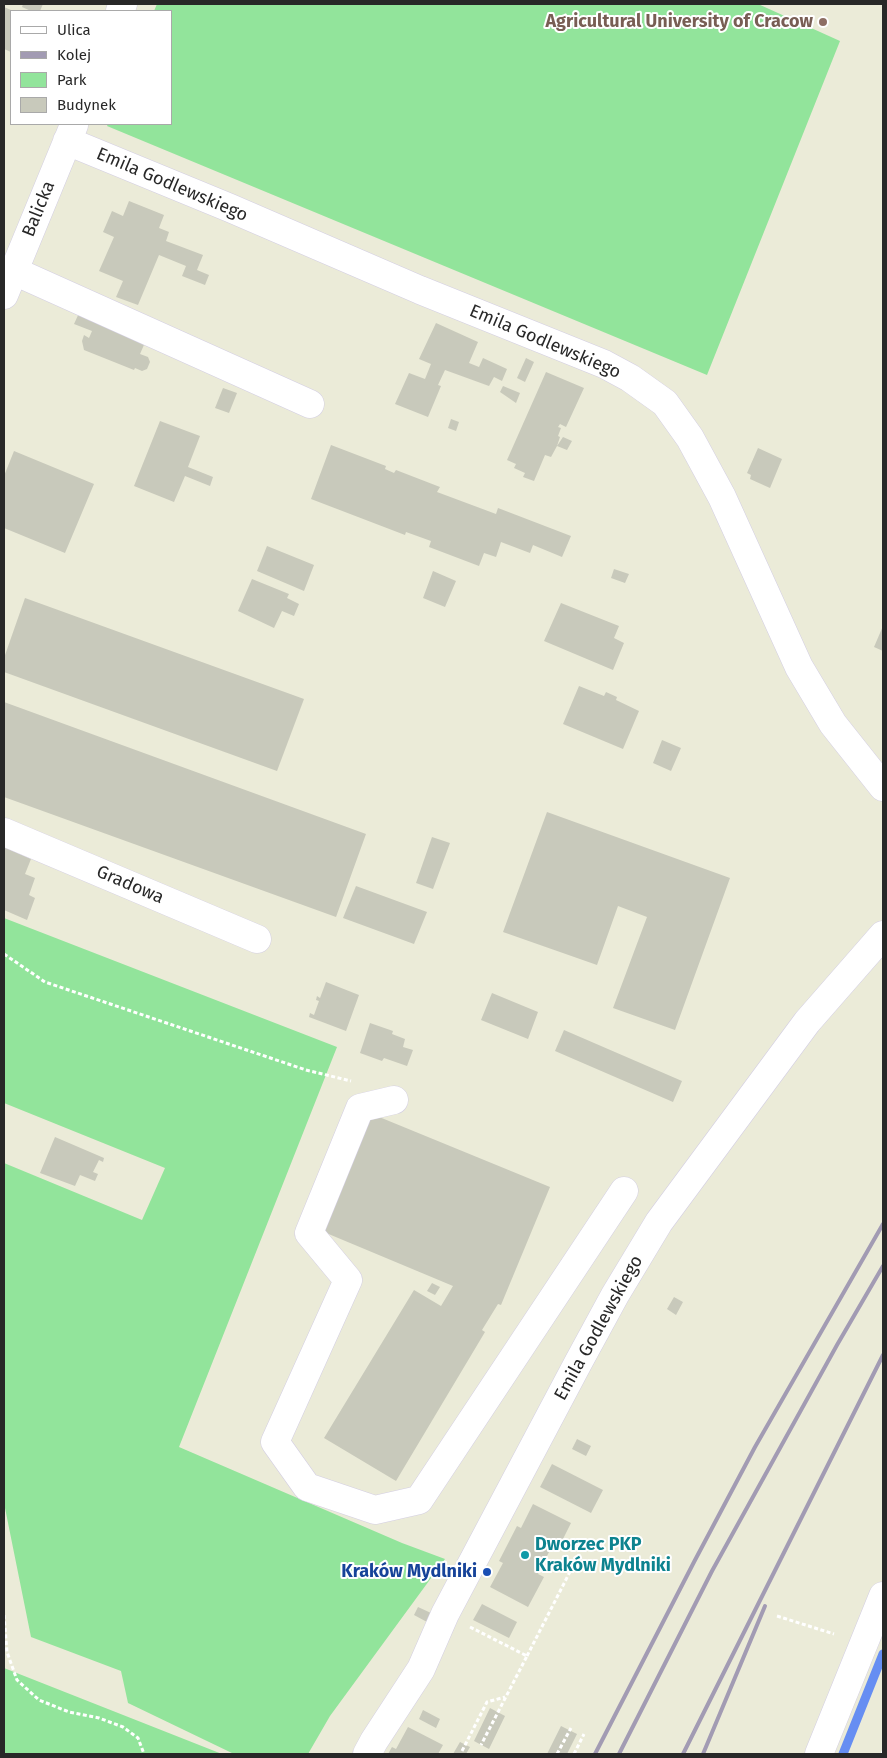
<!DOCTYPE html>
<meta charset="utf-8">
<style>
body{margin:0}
#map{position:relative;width:887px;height:1758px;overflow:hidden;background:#ebebd8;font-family:"Fira Sans",sans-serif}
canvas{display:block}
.frame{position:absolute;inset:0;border:5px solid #282828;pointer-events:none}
.legend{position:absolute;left:10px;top:10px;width:162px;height:115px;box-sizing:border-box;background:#fff;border:1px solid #a9a9a9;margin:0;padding:6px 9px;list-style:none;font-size:15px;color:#282828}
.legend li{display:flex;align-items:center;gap:10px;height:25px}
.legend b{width:25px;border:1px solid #a9a9a9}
</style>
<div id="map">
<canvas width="887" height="1758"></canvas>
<div class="frame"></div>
<ul class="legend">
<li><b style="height:6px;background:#fff"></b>Ulica</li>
<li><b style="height:6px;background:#a29bb3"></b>Kolej</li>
<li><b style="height:14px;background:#92e49b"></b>Park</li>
<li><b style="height:14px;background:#c8c9bb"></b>Budynek</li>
</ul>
</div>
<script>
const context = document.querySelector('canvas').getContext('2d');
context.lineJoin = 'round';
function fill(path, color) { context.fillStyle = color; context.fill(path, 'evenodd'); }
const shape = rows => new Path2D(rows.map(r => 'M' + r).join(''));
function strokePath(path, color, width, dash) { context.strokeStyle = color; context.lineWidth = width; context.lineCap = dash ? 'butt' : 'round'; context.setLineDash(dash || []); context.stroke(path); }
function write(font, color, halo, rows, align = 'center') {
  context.font = font + ' "Fira Sans",sans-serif'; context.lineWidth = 4; context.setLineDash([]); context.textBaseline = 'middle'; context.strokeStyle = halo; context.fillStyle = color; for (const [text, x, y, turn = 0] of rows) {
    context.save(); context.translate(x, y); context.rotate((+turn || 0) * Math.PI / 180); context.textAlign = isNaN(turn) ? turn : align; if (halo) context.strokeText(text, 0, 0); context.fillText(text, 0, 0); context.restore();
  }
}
fill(shape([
 [157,4,758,4,840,41,707,375,107,126,108,124,171,124,171,11,154,11],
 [4,918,337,1047,179,1447,402,1543,445,1559,330,1716,308,1754,234,1754,128,1703,121,1671,31,1637,4,1503,4,1163,142,1220,165,1168,4,1103],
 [4,1668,222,1754,4,1754]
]), '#92e49b');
strokePath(shape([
 [843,1754,883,1654]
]), '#668ef2', 9);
fill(shape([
 [23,4,43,4,40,11,31,11,22,7],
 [4,7,11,10,11,52,4,49],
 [129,201,164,215,159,228,169,232,166,241,203,255,197,270,209,275,205,285,182,276,186,266,159,255,138,305,116,297,123,281,99,271,114,237,103,232,112,211,123,216],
 [80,311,147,338,140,354,148,357,150,362,147,369,142,371,135,368,134,370,84,350,82,341,84,335,89,338,92,331,74,324],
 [436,323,478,342,469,363,479,367,483,358,507,369,502,381,494,377,489,386,445,370,438,385,441,386,428,417,395,404,409,373,425,379,431,364,419,359],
 [526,358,534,362,525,382,517,378],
 [546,372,584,388,566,427,560,424,558,427,561,428,558,436,560,437,557,446,551,457,545,455,534,481,523,477,525,473,514,468,516,464,507,460],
 [503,386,520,393,516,403,500,392],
 [223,388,237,393,229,413,215,408],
 [451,419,459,422,456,431,448,428],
 [160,421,200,436,188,467,213,477,210,486,185,476,174,502,134,486],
 [563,437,572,441,567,450,557,446],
 [331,445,386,466,385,469,394,473,396,470,440,487,437,492,496,514,498,508,571,536,562,557,533,545,530,553,501,542,496,557,484,553,479,566,429,547,431,541,406,532,405,535,311,499],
 [758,448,782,459,770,488,750,479,751,475,747,473],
 [14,451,94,484,65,553,4,528,4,476],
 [267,546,314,565,304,591,257,571],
 [614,569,629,574,625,583,611,578],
 [433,571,456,581,445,607,423,598],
 [252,579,289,594,287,598,299,604,294,616,282,611,274,628,238,611],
 [25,598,304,699,277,771,4,672,4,658],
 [561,603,619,626,614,638,624,643,613,670,544,641],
 [883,626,883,651,874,647],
 [579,686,604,696,606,692,617,697,616,700,639,711,623,749,563,724],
 [4,702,366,834,336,917,4,797],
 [662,740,681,748,671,771,653,763],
 [547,812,730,878,675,1030,613,1008,647,917,618,906,597,965,503,932],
 [432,837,450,843,433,889,416,883],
 [4,847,31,859,25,874,35,878,29,895,35,898,27,920,4,910],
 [356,886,427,912,414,944,343,918],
 [326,982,359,995,346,1031,309,1017,310,1013,314,1015,319,1001,316,1000,317,996,320,998],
 [492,993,538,1012,528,1039,481,1020],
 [370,1023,393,1031,392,1034,405,1039,403,1047,413,1050,407,1066,384,1058,382,1061,360,1053],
 [564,1030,682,1081,673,1102,555,1051],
 [367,1112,550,1187,501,1305,498,1304,482,1330,485,1332,396,1481,324,1438,414,1290,441,1306,453,1286,319,1230],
 [55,1137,104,1158,103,1162,99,1160,93,1172,98,1174,95,1181,80,1175,75,1186,40,1173],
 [432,1283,440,1287,435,1295,427,1291],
 [674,1297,683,1302,676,1315,667,1309],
 [577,1439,591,1446,586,1456,572,1449],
 [552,1464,603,1490,591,1513,540,1487],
 [533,1504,571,1523,558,1549,552,1546,538,1574,544,1577,528,1607,490,1587,503,1563,499,1561,517,1526,521,1528],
 [482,1604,517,1622,509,1638,473,1620],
 [418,1607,431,1613,427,1622,414,1615],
 [490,1708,505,1716,489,1749,474,1741],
 [423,1710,440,1719,436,1728,419,1719],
 [561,1726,577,1734,567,1754,547,1754],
 [408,1727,443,1745,438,1754,388,1754,392,1747,396,1749],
 [460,1742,470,1747,466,1754,453,1754]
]), '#c8c9bb');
const minor = shape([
 [120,11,123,4],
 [67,141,230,208,420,290,604,364,630,378,665,403,690,438,722,497,799,667,833,724,883,787],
 [14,271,310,404],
 [4,295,74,125],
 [4,832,257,939],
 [394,1100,360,1108,309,1233,348,1280,275,1442,307,1487,375,1510,419,1500,624,1191],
 [367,1754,374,1741,421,1669,445,1614,578,1363,615,1295,659,1222,807,1022,883,935],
 [819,1754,883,1596]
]);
strokePath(minor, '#d3cee2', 29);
strokePath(shape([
 [4,954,45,982,306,1070,351,1081],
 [4,1615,7,1652,17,1680,39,1700,69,1712,99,1718,123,1727,138,1738,144,1754],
 [777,1616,834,1634],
 [470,1627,527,1656,481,1745],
 [527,1656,577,1558],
 [462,1751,487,1702,505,1697],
 [557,1754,571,1728],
 [574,1754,584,1734],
 [882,1754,883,1751]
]), '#fff', 3, [4, 2.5]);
strokePath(minor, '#fff', 28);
strokePath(shape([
 [595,1754,694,1562,755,1447,883,1224],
 [619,1754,712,1571,837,1345,883,1266],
 [683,1754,883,1355],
 [703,1754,765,1606]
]), '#a29bb3', 4);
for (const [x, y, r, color] of [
 [823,22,5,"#8d6e63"],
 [525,1555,5,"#0f9aa8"],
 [487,1572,5,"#1a4fb4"]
]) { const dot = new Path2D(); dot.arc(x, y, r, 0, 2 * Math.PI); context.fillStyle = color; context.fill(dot); strokePath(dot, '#fff', 2); }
write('bold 18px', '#785e54', '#fff', [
 ["Agricultural University of Cracow",813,22]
], 'right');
write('18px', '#282828', '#fff', [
 ["Emila Godlewskiego",172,185,23],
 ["Balicka",39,209,-68],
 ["Emila Godlewskiego",545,342,23],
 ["Gradowa",130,885,23],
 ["Emila Godlewskiego",599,1328,-61]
]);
write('bold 18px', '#0d838f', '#fff', [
 ["Dworzec PKP",535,1545],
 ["Kraków Mydlniki",535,1566]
], 'left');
write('bold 18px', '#164399', '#fff', [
 ["Kraków Mydlniki",477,1572]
], 'right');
</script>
